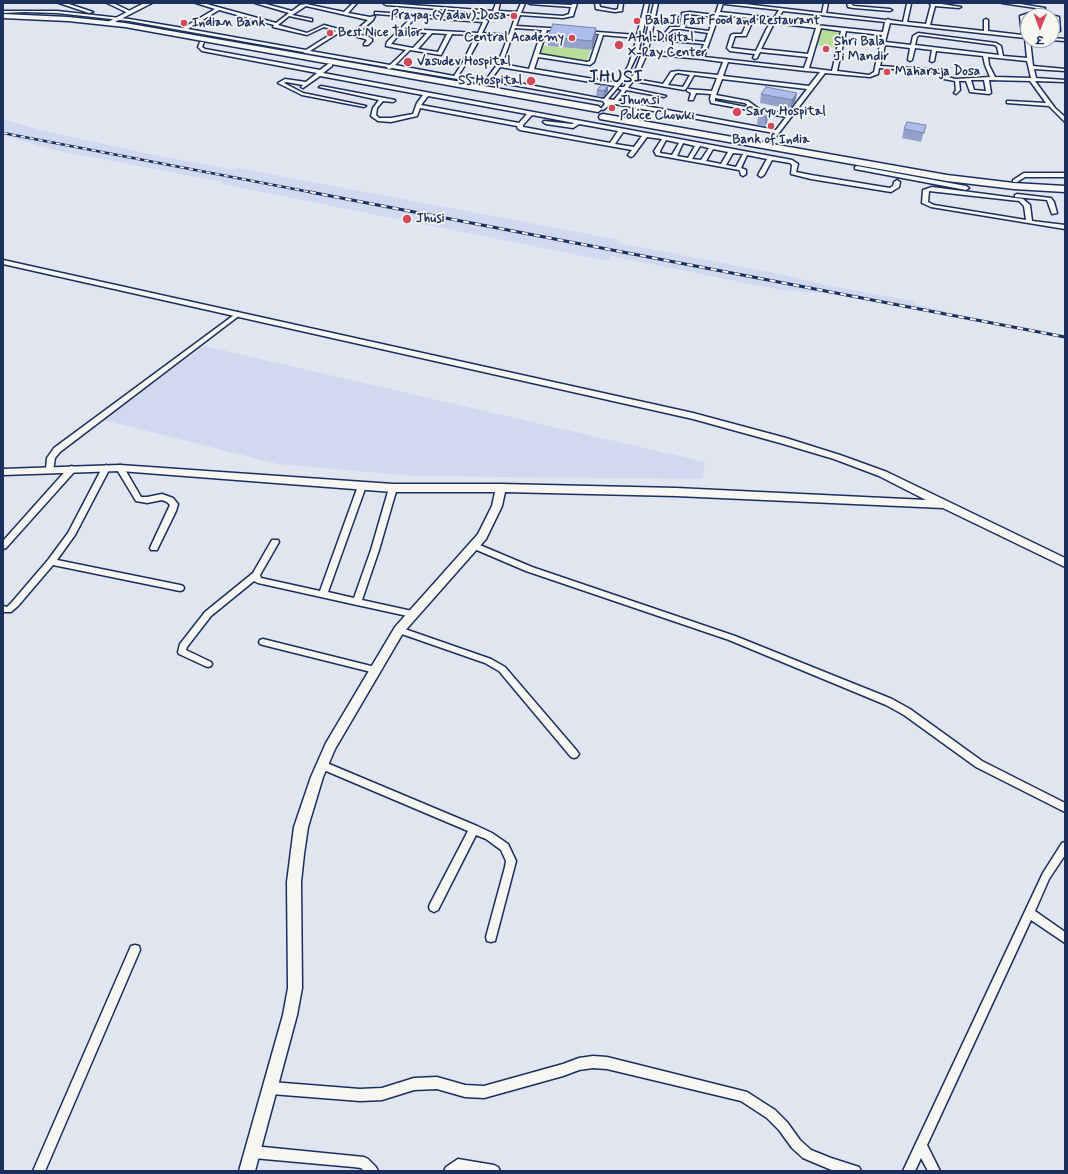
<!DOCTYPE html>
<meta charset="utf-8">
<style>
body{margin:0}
#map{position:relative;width:1068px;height:1174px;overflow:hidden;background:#e0e5f0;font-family:Mynerve,"Playpen Sans Deva",sans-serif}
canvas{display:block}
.frame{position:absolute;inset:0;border:4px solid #1b2f5e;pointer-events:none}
.north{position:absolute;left:1020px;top:8px;width:40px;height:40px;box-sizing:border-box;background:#f6f6f2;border:1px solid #9ea6b7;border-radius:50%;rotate:181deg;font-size:11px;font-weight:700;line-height:16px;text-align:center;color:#1b2f5e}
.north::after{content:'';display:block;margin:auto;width:14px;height:18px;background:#d1495b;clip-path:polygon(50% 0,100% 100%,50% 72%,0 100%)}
</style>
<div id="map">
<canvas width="1068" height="1174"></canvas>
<div class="frame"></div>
<div class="north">उ</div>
</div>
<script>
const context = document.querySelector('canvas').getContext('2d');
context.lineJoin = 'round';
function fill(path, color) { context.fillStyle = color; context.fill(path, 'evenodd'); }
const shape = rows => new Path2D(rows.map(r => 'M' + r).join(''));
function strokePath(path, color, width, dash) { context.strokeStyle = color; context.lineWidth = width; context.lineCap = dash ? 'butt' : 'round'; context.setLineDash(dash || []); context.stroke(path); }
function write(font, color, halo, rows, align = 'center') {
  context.font = font + ' Mynerve,sans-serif'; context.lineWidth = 3.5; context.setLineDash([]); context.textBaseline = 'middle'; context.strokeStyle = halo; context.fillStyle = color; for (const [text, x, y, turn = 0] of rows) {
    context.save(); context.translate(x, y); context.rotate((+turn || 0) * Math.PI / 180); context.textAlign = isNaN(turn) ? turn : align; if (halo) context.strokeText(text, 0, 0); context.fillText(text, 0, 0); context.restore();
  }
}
fill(shape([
 [3,119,40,130,149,154,235,170,238,168,620,240,619,243,785,275,825,285,913,301,914,304,946,311,946,316,835,294,780,290,611,256,608,261,221,184,223,182,54,150,3,135],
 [204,346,705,462,703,479,413,476,278,464,103,420]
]), '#d0d9ef');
fill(shape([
 [820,28,842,30,838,48,815,45],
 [543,46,591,50,586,63,538,55]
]), '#b8dd98');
const minor = shape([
 [59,3,66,3,93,12,89,13,59,3],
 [107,3,113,3,132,12,128,13,107,3],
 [196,3,203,3,276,23,289,13,255,3,262,3,292,11,300,5,306,4,344,12,353,3,357,3,348,13,370,17,375,16,373,20,357,34,369,37,372,39,372,41,368,45,364,45,364,44,367,40,365,39,340,32,310,51,390,65,406,50,386,46,387,42,412,17,377,14,375,14,375,12,486,20,488,21,482,33,509,35,516,15,386,5,384,4,385,3,493,11,496,3,500,3,498,11,517,12,521,3,525,3,521,13,563,16,569,14,571,7,530,4,528,3,572,5,573,3,577,3,573,16,563,18,520,15,516,26,564,29,564,30,562,31,547,30,539,54,587,62,590,61,599,34,586,33,584,33,584,31,637,35,645,3,649,3,642,36,646,36,654,3,658,3,651,37,705,42,708,33,681,29,673,29,667,34,665,33,670,27,680,27,682,13,690,12,715,15,719,3,736,3,822,13,824,3,828,3,826,13,886,20,888,19,890,20,903,22,907,4,910,3,911,4,907,22,926,24,931,5,929,3,935,3,961,7,959,8,935,6,930,25,984,31,984,20,986,19,988,20,988,31,1022,35,1020,16,1029,13,1045,16,1029,15,1024,17,1026,35,1028,36,1028,40,1030,40,1033,66,1065,69,1065,71,1034,69,1036,78,1065,80,1065,82,1035,81,1055,108,1065,117,1065,122,1049,106,1007,103,1007,101,1009,101,1046,103,1030,81,989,80,991,93,989,94,970,92,966,81,959,81,960,90,956,94,954,93,956,90,955,81,944,79,941,74,938,72,879,68,878,74,870,77,825,73,772,142,770,143,767,141,774,133,615,104,609,105,603,110,601,109,605,104,603,101,490,81,487,84,392,68,389,69,387,68,387,67,305,53,303,52,129,21,57,13,24,12,3,13,3,11,57,11,129,19,183,28,215,9,196,3],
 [723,3,725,4,779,10,774,18,720,12,723,3],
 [306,6,368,20,353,33,324,25,307,33,278,25,289,16,312,21,312,19,292,15,306,6],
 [219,10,274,25,273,27,307,35,324,27,336,31,306,50,188,29,219,10],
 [783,11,885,22,883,32,776,21,783,11],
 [690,14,714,17,709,31,685,28,686,15,690,14],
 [719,15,749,18,742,34,733,34,731,35,727,48,730,51,755,54,753,58,755,59,757,58,760,52,808,57,804,68,704,57,719,15],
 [416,17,483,22,478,33,405,29,416,17],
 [754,18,772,20,766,30,756,51,731,48,735,36,746,36,754,18],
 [774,23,816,28,808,54,761,49,774,23],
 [890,23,1025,38,1027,58,1003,56,1001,46,996,43,918,33,913,36,911,45,885,42,890,23],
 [515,28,542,30,529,69,502,64,515,28],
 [821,28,841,31,832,71,809,68,821,28],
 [402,31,427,33,413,48,391,44,402,31],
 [846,31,882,35,874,72,869,75,837,71,846,31],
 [432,33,447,34,438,52,418,49,432,33],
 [452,34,476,35,463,62,454,76,395,65,410,50,441,55,452,34],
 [603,35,637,38,629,64,622,78,617,83,534,69,538,57,590,65,594,62,603,35],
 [919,35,995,45,997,47,999,55,915,45,917,37,919,35],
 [481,36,508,37,497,65,485,81,458,76,467,62,481,36],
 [641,38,646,39,643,50,639,50,641,38],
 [650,39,704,44,699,56,648,51,650,39],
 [885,45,910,48,908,60,910,61,912,60,915,48,932,50,930,61,932,62,934,61,936,51,983,56,985,65,990,77,955,79,948,77,945,72,939,70,880,66,885,45],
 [638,53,642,53,634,74,631,78,627,78,627,79,629,80,624,87,619,87,619,89,622,90,614,100,608,99,626,78,638,53],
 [647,54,701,59,723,62,718,75,678,71,671,72,663,84,635,79,638,74,647,54],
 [988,57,1027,61,1031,78,995,77,989,65,988,57],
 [728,62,806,71,820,72,809,86,723,76,728,62],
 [500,67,615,86,604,99,492,78,500,67],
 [678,73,690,75,683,87,668,85,675,74,678,73],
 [694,75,717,78,712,91,687,89,687,91,691,93,689,100,693,100,696,93,711,94,710,99,711,103,786,117,776,130,618,101,626,90,664,97,666,96,628,88,633,81,684,90,686,89,694,75],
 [722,79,807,89,788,114,759,109,748,101,716,95,722,79],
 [971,80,984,80,986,91,974,90,971,80],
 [715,98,745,103,751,108,715,101,715,98],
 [595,3,599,3,600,7,615,10,618,9,619,3,623,3,622,11,615,12,596,9,595,3],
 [847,3,851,3,852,5,854,6,890,9,892,10,890,11,854,8,848,7,847,3],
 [1002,3,1014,3,1045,8,1043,9,1002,3],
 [1055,16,1059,17,1060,31,1058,32,1056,31,1055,16],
 [1052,38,1065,39,1065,41,1051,40,1052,40,1052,38],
 [200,42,204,42,202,47,205,49,320,70,328,64,332,64,332,66,323,73,792,160,798,164,796,172,811,175,890,188,893,186,894,182,897,180,900,182,899,187,891,192,811,179,791,174,792,165,790,163,772,160,764,175,761,177,758,175,767,159,747,155,741,168,746,170,746,174,743,176,741,175,740,171,739,170,656,155,654,151,662,139,647,137,633,156,631,157,628,155,632,150,520,130,518,129,517,126,420,108,417,116,391,122,378,121,371,116,373,108,379,100,319,87,321,86,395,100,395,101,393,102,383,101,377,108,376,115,379,118,391,118,413,114,417,103,423,95,320,76,303,88,301,87,303,85,286,82,284,83,303,93,366,106,364,107,302,95,278,83,285,79,306,82,317,73,202,51,198,47,200,42],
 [428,96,527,114,519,123,421,105,428,96],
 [532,115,574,123,572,124,544,121,543,122,546,124,573,128,579,124,618,131,610,143,523,127,523,125,532,115],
 [623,132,642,136,634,147,615,144,623,132],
 [666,140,679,143,672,155,660,153,660,151,666,140],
 [683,143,695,146,688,158,677,156,683,143],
 [700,146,709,148,701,160,692,159,700,146],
 [713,149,728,152,721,164,706,161,713,149],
 [733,153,743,154,736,167,726,165,733,153],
 [857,166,966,186,969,188,966,190,855,169,855,167,857,166],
 [1024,173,1065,173,1065,177,1025,177,1017,182,1013,182,1013,180,1024,173],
 [932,187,1023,199,1030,205,1032,221,1065,225,1065,229,931,207,922,203,923,190,932,187],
 [929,191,1019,201,1024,206,1026,220,934,205,928,202,929,191],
 [1017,194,1051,198,1054,202,1057,213,1052,214,1047,200,1015,197,1015,195,1017,194],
 [238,312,241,314,240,315,60,452,55,458,53,471,47,471,46,469,47,458,54,448,238,312],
 [106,465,110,468,75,535,57,560,180,585,183,586,184,588,183,590,180,591,53,565,18,606,11,612,3,612,3,606,7,607,12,602,48,560,68,533,102,468,106,465],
 [120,465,123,466,141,497,147,497,162,494,173,498,178,504,176,511,157,550,151,550,150,548,170,505,167,502,162,500,147,503,136,501,116,468,120,465],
 [72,466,76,469,75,471,6,548,3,549,3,541,69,467,72,466],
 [362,483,366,486,328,592,354,598,371,550,389,488,393,485,397,488,379,550,362,600,412,611,415,612,416,614,415,616,412,617,357,605,258,583,254,581,211,616,187,647,186,650,211,662,212,664,211,666,208,667,205,666,179,654,178,652,180,644,205,612,253,573,272,540,278,540,279,542,260,575,261,578,320,591,358,486,362,483],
 [475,543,532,567,735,636,892,699,910,709,982,761,1065,803,1065,812,976,767,904,715,886,705,729,640,526,571,472,548,471,546,472,544,475,543],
 [399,627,491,659,505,667,577,751,579,754,577,757,574,758,571,757,499,671,485,663,396,632,395,630,396,628,399,627],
 [263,639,375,667,378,668,379,670,378,672,375,673,263,645,260,644,259,642,260,640,263,639],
 [322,761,477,826,492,833,508,844,516,861,495,941,491,942,487,941,486,937,505,867,506,861,501,850,486,839,476,835,438,910,434,912,430,910,429,907,430,904,468,831,319,768,317,765,319,762,322,761],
 [1065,842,1065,855,1049,879,1035,911,1065,932,1065,943,1031,920,927,1145,940,1171,928,1171,921,1158,915,1171,903,1171,1043,873,1062,843,1065,842],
 [135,945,139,946,140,950,45,1171,33,1171,131,946,135,945],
 [593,1056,607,1057,747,1092,775,1110,787,1122,800,1140,811,1150,831,1158,859,1167,861,1171,834,1171,803,1158,792,1148,779,1130,767,1118,741,1101,607,1069,593,1068,579,1070,563,1076,484,1098,465,1097,437,1089,414,1090,382,1100,360,1101,271,1094,267,1092,265,1088,267,1084,271,1082,360,1089,382,1088,414,1078,437,1077,465,1085,484,1086,563,1064,579,1058,593,1056],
 [253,1146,364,1157,368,1159,376,1167,378,1171,364,1171,361,1168,353,1167,253,1158,249,1156,247,1152,249,1148,253,1146],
 [458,1159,494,1165,498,1167,500,1171,444,1171,446,1167,458,1159]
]);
const tertiary = shape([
 [144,3,152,3,111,24,106,23,144,3],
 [3,260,693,413,786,438,840,455,887,472,1065,558,1065,567,943,508,676,496,505,492,502,506,486,539,403,633,335,749,323,777,308,827,304,854,301,882,302,988,297,1015,255,1171,239,1171,283,1015,288,988,287,882,294,827,311,777,326,743,395,627,478,534,492,506,495,492,393,492,120,471,3,475,3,469,120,465,393,484,501,484,676,488,926,500,879,476,834,459,780,443,693,419,3,264,3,260]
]);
const trunk = shape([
 [3,14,68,17,125,23,598,106,602,109,598,112,125,27,68,21,3,18,3,14],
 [603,114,947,175,1014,183,1065,186,1065,192,1014,189,947,181,600,119,599,117,600,115,603,114]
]);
strokePath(minor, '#1b2f5e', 3);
strokePath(tertiary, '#1b2f5e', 3);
strokePath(trunk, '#1b2f5e', 3);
fill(minor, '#f6f6f2');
fill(tertiary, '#f6f6f2');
fill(trunk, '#f6f6f2');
const railFar1 = shape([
 [3,133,315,193]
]);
const rail = shape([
 [310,192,1065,337]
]);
strokePath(railFar1, '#1b2f5e', 2.5);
strokePath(rail, '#1b2f5e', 3);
strokePath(railFar1, '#f6f6f2', 1.5, [4.5]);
strokePath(rail, '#f6f6f2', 2, [6]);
fill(shape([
 [596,36,592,50,548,46,548,37],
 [608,86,608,92,603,97,596,96,597,90],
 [797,93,795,102,790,109,760,103,761,94],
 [769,113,767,122,765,126,757,125,758,116],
 [926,125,921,142,902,138,904,129]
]), '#94a2cb');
fill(shape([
 [596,28,596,36,592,50,592,41],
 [608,86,608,92,603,97,604,91],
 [797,93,795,102,790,109,792,100],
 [769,113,767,122,765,126,766,117]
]), '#7884a5');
const building = shape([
 [553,24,596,28,592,41,548,37,553,24],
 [601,85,608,86,604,91,597,90,601,85],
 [766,87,797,93,792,100,761,94,766,87],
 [761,112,769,113,766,117,758,116,761,112],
 [907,122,926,125,924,133,904,129,907,122]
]);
fill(building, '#acbcec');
strokePath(building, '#7884a5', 1);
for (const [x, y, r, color] of [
 [514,16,4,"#d1495b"],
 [637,21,4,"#d1495b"],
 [184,23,4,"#d1495b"],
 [330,33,4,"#d1495b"],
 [572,38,4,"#d1495b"],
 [619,45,5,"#d1495b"],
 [826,49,4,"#d1495b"],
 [408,62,5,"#d1495b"],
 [887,72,4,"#d1495b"],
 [531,81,5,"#d1495b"],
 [612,108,4,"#d1495b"],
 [737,112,5,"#d1495b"],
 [771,126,4,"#d1495b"],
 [407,219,5,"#d1495b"]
]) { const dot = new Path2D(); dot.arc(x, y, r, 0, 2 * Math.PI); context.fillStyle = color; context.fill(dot); strokePath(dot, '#f6f6f2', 1.5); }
write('bold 13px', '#1b2f5e', '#f6f6f2', [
 ["Prayag (Yadav) Dosa",506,16,"right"],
 ["BalaJi Fast Food and Restaurant",645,21],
 ["Indian Bank",192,23],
 ["Best Nice Tailor",338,33],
 ["Central Academy",564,38,"right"],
 ["Atul Digital",628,38],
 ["X-Ray Center",628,53],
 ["Shri Bala",834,42],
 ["Ji Mandir",834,57],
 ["Vasudev Hospital",417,62],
 ["Maharaja Dosa",895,72],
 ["SS Hospital",522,81,"right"],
 ["Jhunsi",620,101],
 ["Police Chowki",620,116],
 ["Saryu Hospital",746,112],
 ["Bank of India",771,140,"center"],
 ["Jhusi",416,219]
], 'left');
context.letterSpacing = '1px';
write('bold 17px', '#1b2f5e', '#f6f6f2', [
 ["JHUSI",616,78]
]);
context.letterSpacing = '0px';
</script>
